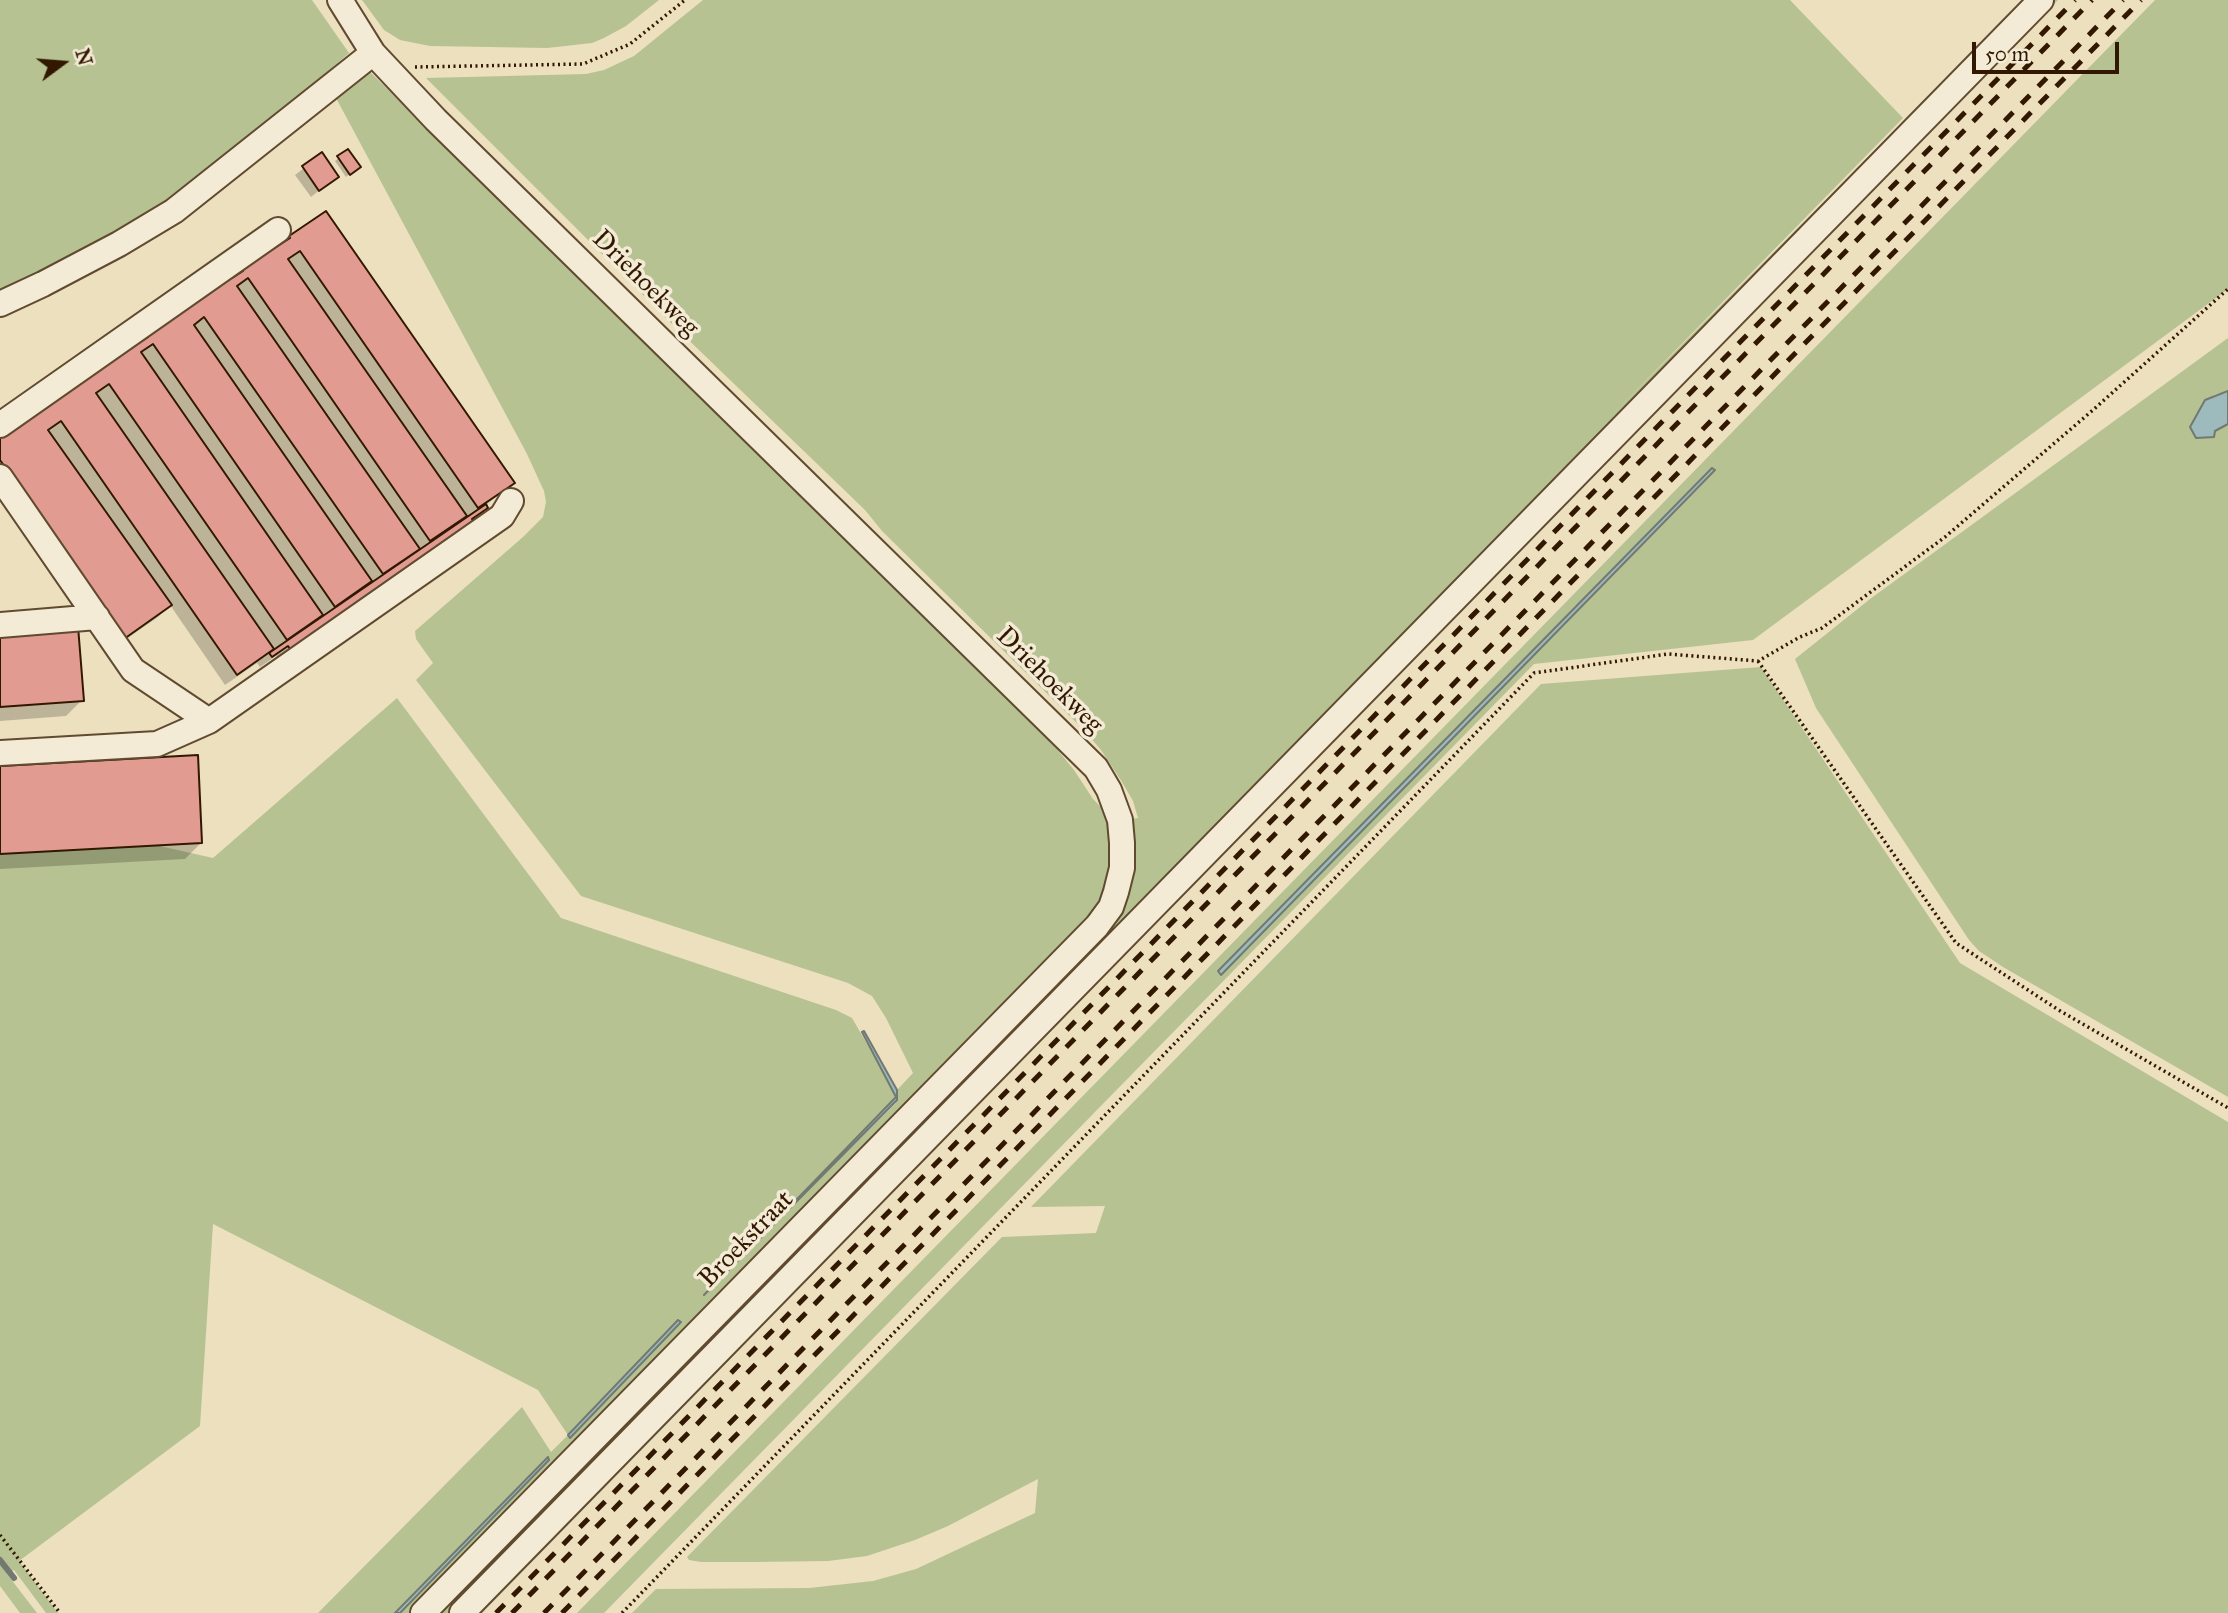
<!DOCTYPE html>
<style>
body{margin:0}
#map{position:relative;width:2228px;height:1613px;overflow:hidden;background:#ece0bf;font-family:"IM FELL Great Primer",serif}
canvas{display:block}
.north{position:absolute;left:28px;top:28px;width:70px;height:70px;-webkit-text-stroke:5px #f3ebd5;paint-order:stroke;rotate:74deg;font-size:19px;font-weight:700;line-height:28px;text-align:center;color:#321800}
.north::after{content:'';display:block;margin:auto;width:24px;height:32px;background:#321800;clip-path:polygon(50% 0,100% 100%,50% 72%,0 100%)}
.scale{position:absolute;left:1972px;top:42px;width:147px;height:32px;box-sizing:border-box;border:4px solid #321800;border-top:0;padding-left:9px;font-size:21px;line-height:24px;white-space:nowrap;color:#321800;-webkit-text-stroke:5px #f3ebd5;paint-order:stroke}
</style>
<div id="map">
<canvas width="2228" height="1613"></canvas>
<div class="north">N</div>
<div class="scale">50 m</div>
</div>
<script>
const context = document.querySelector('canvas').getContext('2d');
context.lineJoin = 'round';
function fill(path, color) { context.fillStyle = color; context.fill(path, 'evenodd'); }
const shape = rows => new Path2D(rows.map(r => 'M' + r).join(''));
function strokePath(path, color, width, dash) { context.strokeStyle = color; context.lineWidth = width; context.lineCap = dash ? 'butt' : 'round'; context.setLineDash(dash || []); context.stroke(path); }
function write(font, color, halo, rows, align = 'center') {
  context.font = font + ' "IM FELL Great Primer",serif'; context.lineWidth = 7; context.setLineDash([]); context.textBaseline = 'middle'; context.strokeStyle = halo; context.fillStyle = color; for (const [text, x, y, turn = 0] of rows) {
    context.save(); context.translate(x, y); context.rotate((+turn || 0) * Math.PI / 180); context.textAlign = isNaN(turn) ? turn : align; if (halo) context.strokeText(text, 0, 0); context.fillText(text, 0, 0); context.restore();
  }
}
fill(shape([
 [0,0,312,0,349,53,224,163,138,222,0,293],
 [362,0,659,0,626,26,604,38,592,43,547,48,430,46,400,40,384,30],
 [703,0,1790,0,1903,118,1612,415,2024,0,2058,0,482,1613,429,1613,1100,928,1125,820,1138,818,1133,801,1122,782,1101,750,1084,730,882,531,865,510,673,325,426,78,586,74,604,70,634,56],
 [2155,0,2228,0,2228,289,1753,640,1534,664,604,1613,577,1613],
 [369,71,1005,689,1033,720,1074,770,1093,799,1115,821,1106,904,417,1613,400,1613,549,1460,547,1457,395,1613,318,1613,522,1407,551,1452,568,1435,538,1390,213,1224,200,1426,19,1561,58,1613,46,1613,14,1570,7,1574,37,1613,20,1613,0,1586,0,810,213,858,397,698,561,918,836,1010,852,1018,896,1094,894,1100,705,1292,896,1103,897,1090,913,1073,886,1018,872,996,848,983,581,896,416,680,433,663,416,639,415,631,523,537,543,517,546,502,544,491,527,454,336,98],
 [2228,338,2228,391,2214,395,2215,431,2228,424,2228,1097,2003,967,1979,951,1969,940,1816,708,1795,659,1870,599],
 [1761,667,1960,963,2228,1122,2228,1613,632,1613,656,1589,809,1588,873,1581,916,1569,1035,1513,1038,1479,948,1526,915,1540,867,1556,828,1561,755,1562,701,1562,689,1560,687,1557,1002,1237,1096,1233,1105,1206,1031,1207,1541,684]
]), '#b7c292');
const water = shape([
 [2228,391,2228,424,2215,431,2214,437,2196,438,2190,427,2205,400,2228,391],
 [1712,468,1715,470,1221,975,1218,971,1712,468],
 [864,1031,897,1090,897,1100,704,1295,896,1097,862,1032,864,1031],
 [678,1320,681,1322,570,1438,568,1435,678,1320],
 [548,1457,549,1460,400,1613,395,1613,548,1457]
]);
fill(water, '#9dbabd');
strokePath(water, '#727971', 2);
fill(shape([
 [347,151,355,170,346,177,335,161],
 [321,155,337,176,311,197,295,175],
 [290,237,513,483,485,506,486,507,474,519,282,665,276,656,260,667,257,663,225,685,170,605,158,617,112,649,0,488,0,439,282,245],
 [0,634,82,700,66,716,0,721],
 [0,767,201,843,185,859,0,869]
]), '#0003');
strokePath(shape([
 [0,1560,14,1578]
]), '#727971', 6);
const building = shape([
 [348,149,361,167,350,175,337,156,348,149],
 [322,152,339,177,319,191,302,166,322,152],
 [326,211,515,483,478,508,300,251,288,259,467,516,430,541,248,278,237,286,420,549,383,574,204,317,194,325,372,581,335,607,153,344,141,352,323,615,287,640,109,384,96,393,274,649,237,675,61,421,48,430,172,605,124,639,0,460,0,437,87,379,99,370,98,369,148,337,147,335,183,310,184,311,231,277,232,278,243,271,242,269,290,238,289,236,326,211],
 [486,504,488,508,472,519,479,528,294,655,288,646,272,657,269,653,486,504],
 [78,626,84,701,0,707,0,632,78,626],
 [198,755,202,843,0,854,0,766,198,755]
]);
fill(building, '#e19b90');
strokePath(building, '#321800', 2);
const minor = shape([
 [340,0,373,53,436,120,1096,768,1109,790,1120,820,1122,843,1122,868,1116,892,1111,907,1097,926,423,1613],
 [0,304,43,284,119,244,174,211,373,53],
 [0,425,278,230],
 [0,477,133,670,209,721,502,516,511,501],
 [0,625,97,617],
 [0,753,157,744,209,721],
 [462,1613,2041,0]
]);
strokePath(minor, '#604a30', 28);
strokePath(shape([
 [415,67,583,64,630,44,685,0],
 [1758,661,1956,943,2057,1009,2228,1108],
 [0,1535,60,1613],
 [622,1613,1534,673,1668,654,1758,661,1800,637,1822,628,1945,537,2093,410,2228,289]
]), '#321800', 3.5, [2, 3.5]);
strokePath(minor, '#f3ebd5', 24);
strokePath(shape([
 [496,1613,2075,0],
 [512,1613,2092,0],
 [544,1613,2123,0],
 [562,1613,2141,0]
]), '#321800', 5, [12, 12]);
write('26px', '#321800', '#f3ebd5', [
 ["Driehoekweg",645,284,45],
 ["Driehoekweg",1049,681,45],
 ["Broekstraat",747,1240,-46]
]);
</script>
